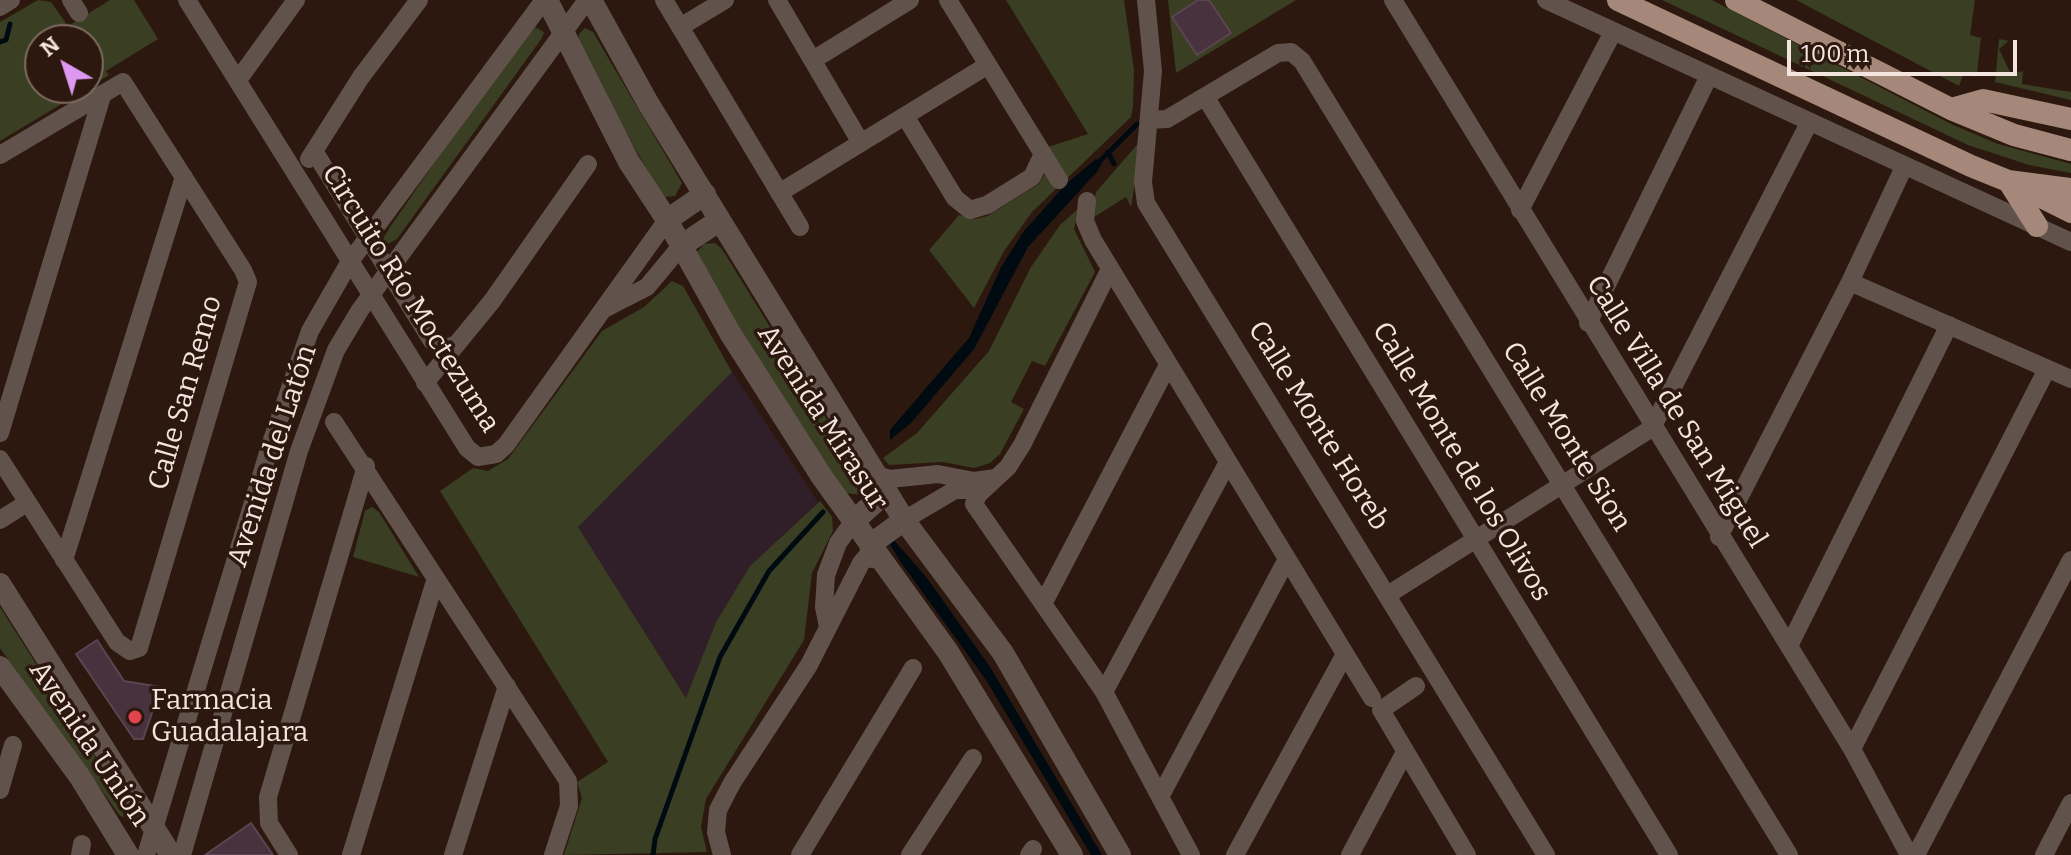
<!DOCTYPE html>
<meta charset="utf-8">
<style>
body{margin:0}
#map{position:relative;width:2071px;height:855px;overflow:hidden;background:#2c180e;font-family:Bitter,serif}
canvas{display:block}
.north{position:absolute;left:24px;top:24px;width:80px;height:80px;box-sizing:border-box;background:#2c180e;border:2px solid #7c6a61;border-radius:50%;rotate:321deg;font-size:22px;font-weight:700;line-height:32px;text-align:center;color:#f3e5de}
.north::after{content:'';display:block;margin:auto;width:28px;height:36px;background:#de98f2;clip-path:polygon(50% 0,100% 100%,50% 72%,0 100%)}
.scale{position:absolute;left:1787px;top:40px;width:230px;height:36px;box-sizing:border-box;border:4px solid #f3e5de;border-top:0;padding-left:10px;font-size:24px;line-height:28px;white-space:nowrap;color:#f3e5de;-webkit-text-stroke:6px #2c180e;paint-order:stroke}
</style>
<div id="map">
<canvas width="2071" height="855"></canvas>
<div class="north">N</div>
<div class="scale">100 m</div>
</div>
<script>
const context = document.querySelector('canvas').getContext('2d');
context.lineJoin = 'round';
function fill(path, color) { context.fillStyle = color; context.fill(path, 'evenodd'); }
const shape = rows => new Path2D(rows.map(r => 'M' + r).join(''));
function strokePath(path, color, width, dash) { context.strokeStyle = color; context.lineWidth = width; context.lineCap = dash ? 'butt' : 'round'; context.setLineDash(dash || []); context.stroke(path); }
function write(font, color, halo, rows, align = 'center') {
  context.font = font + ' Bitter,serif'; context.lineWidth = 7; context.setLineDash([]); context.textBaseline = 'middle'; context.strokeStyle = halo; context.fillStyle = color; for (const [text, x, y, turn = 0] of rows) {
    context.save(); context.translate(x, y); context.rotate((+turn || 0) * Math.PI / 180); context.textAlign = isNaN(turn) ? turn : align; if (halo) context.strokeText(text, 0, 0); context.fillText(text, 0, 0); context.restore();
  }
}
fill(shape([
 [732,372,818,502,750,566,716,622,687,699,577,527]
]), '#301f28');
fill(shape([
 [38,0,51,2,68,26,110,0,134,0,158,39,106,71,109,75,88,88,88,40,40,40,40,88,88,88,0,141,0,22],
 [1006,0,1124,0,1134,70,1133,106,1131,117,1032,212,1004,251,974,308,929,250,959,215,976,219,987,216,1039,184,1048,167,1048,147,1088,134],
 [1168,0,1296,0,1176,73],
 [1662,0,1712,0,1951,124,1998,144,2071,164,2071,173,2029,165,1968,145],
 [1796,0,1975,0,1970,35,1981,38,1977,73,1974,77,1964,73,1959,86],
 [535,27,544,32,542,38,397,239,386,245,383,239,390,227,489,84],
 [585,28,593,32,682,183,675,196,664,197,658,190,624,128,579,40,579,34],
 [1999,39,2009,41,1999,49,2011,74,2023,71,2022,84,2071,92,2071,100,1995,82],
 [1142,139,1131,207,1126,197,1091,219,1096,192],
 [1079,208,1074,229,1095,272,1045,366,1032,361,1011,402,1024,409,1000,454,990,463,974,468,943,462,889,465,883,458,917,433,989,351,1031,267,1060,225],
 [715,243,722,249,866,483,862,495,845,493,736,325,697,252,704,244],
 [672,281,683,286,732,372,578,527,686,698,716,622,750,566,820,501,832,517,833,531,812,573,804,640,706,799,701,827,707,852,564,855,582,798,577,782,608,762,440,491,473,468,488,471,508,459,602,331,644,307],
 [372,507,379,512,419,577,353,557,365,511],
 [0,607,130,812,128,818,120,816,0,648]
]), '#3a3e22');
fill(shape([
 [1096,159,1102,163,1097,172,1028,247,974,349,911,423,890,440,890,430,969,338,1001,267,1024,231,1067,183],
 [892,538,927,578,990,667,1102,855,1091,855,986,680,900,561,888,541]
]), '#000a11');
strokePath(shape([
 [0,42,6,40,10,24],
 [1108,152,1114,164],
 [1098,163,1137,124],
 [653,855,655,839,720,657,769,571,823,512]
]), '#000a11', 5);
const building = shape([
 [1198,0,1209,0,1231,33,1197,55,1172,17,1198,0],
 [97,640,124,681,161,687,143,739,134,739,76,654,97,640],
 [251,823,273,855,205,855,251,823]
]);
fill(building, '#47323e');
strokePath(building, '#5b4551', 2);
strokePath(shape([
 [71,0,79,13],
 [187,0,467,448,478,457,496,454,506,445,667,220],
 [664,0,800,227],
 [777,0,861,143],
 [948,0,1059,180],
 [1146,0,1153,71,1143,182,1146,203,1546,855],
 [1393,0,1852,749,1909,855],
 [1546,0,2071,242],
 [0,7,11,0],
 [680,27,725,0],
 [813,60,910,0],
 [238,80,296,0],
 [1206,98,1669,855],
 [905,116,955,198,970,210,987,205,1032,177,1043,154],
 [1149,120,1167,119,1278,53,1291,52,1302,61,1789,855],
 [314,151,432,341,443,349,457,344],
 [0,155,123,82,243,270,248,282,139,648,130,651,117,642,0,459],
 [309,159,361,77,419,0],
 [779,193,988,65],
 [1087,201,1085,221,1093,240,1372,698],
 [1520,210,1613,32],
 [1110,269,1022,445,1008,467,978,495,974,504,1104,692,1191,855],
 [1850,282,2071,379],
 [604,309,647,287,681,246],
 [1588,323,1709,76],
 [425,383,492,301,588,164],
 [334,422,568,781,569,806,553,855],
 [0,433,102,96],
 [876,475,890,479,938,474,974,481,996,478],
 [0,520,27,503],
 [904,520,955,490,975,490],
 [1719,537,1850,282,1904,167],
 [64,560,184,177],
 [1389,594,1652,428,1809,123],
 [1044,602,1168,365],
 [828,627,824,607,826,575,838,543,853,522],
 [1789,646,1949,325],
 [1416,686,1381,710,1467,855],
 [1104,692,1228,462],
 [1852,749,2047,369],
 [0,790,13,745],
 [1161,795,1287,559],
 [80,855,82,844],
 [146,855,271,443,310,331,349,263,544,0],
 [182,855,299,451,336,350,360,310,587,0],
 [289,855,269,823,268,797,366,466],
 [351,855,436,578],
 [453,855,507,686],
 [722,855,716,832,718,810,732,783,809,665,861,563,865,558,881,560],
 [800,855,913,668],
 [910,855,973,758],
 [1029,855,1033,849],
 [1235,855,1345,654],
 [1350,855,1405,752],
 [1916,855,2071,560],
 [2044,855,2071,803]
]), '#61534c', 18);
strokePath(shape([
 [547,0,629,162,667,220,730,333,822,477,948,652,1072,855],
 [591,0,648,103,904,520,1003,653,1120,855],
 [667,220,705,194],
 [681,246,720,220],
 [853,522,886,492],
 [870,545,904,520],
 [0,584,171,855],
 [0,667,80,777,128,855]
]), '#61534c', 22);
strokePath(shape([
 [1618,0,1971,166,2008,181,2071,189],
 [1736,0,1951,109,2014,135,2071,150],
 [1951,109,1983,100,2071,119],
 [2009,182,2037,226],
 [2027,190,2071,212]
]), '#a5887a', 22);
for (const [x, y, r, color] of [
 [135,717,8,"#e0444e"]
]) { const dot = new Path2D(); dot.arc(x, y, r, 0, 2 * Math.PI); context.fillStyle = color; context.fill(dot); strokePath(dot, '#2c180e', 3); }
write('28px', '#f3e5de', '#2c180e', [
 ["Circuito Río Moctezuma",410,299,58],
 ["Calle San Remo",186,393,-74],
 ["Calle Villa de San Miguel",1676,412,58],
 ["Avenida Mirasur",822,418,57],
 ["Calle Monte Horeb",1318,426,58],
 ["Calle Monte Sion",1566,437,58],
 ["Avenida del Latón",273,456,-72],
 ["Calle Monte de los Olivos",1461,462,59],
 ["Avenida Unión",89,744,56]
]);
write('28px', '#f3e5de', '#2c180e', [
 ["Farmacia",151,701],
 ["Guadalajara",151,733]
], 'left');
</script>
